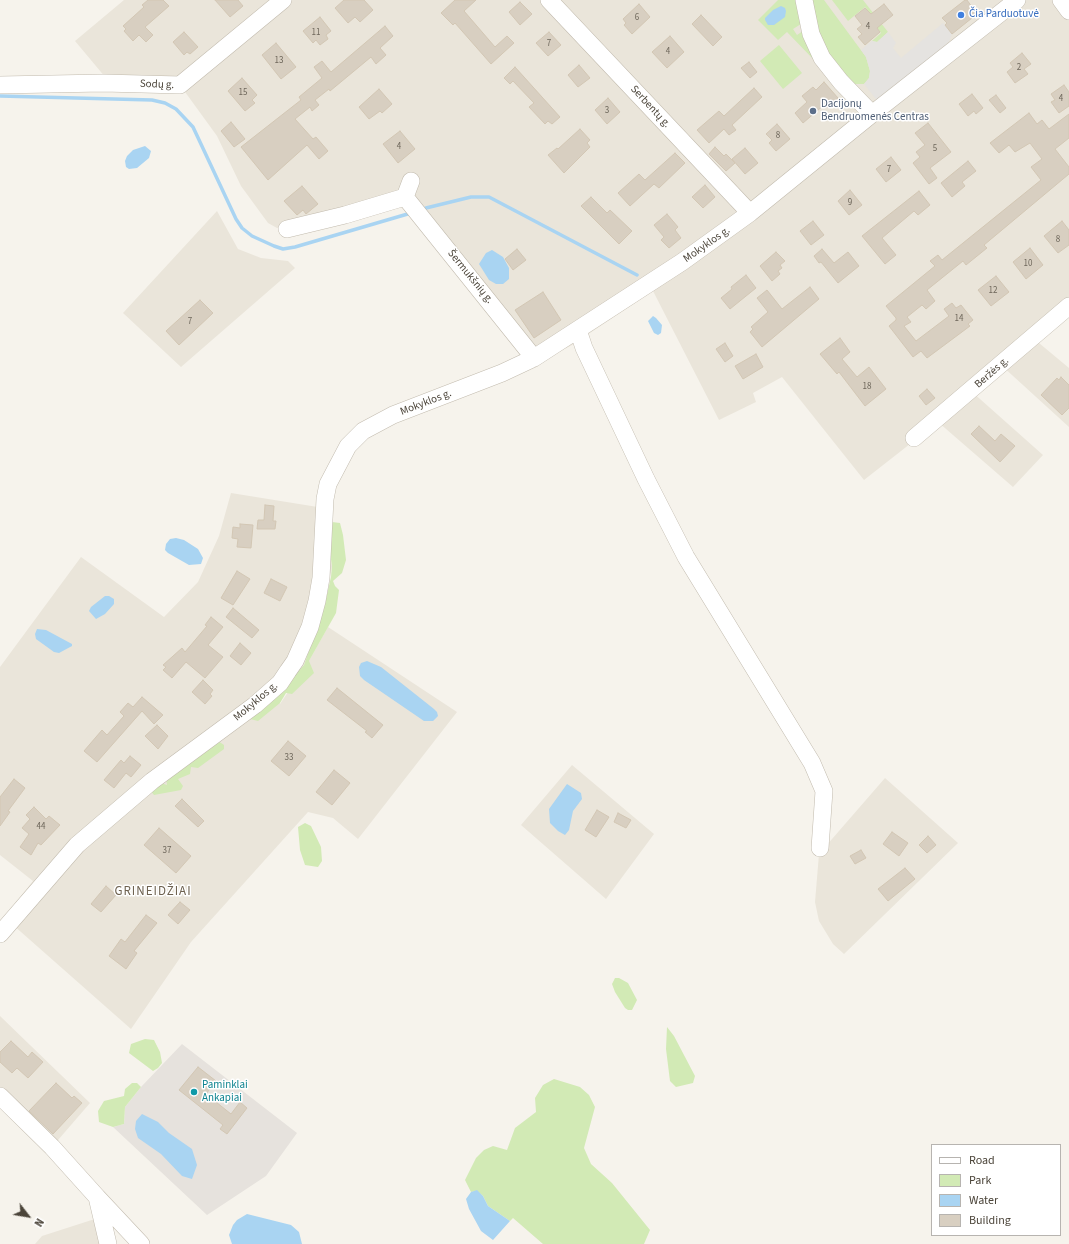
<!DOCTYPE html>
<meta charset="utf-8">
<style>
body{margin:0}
#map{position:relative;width:1069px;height:1244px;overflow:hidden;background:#f6f3ec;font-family:"Source Sans 3",sans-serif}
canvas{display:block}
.legend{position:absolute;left:931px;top:1144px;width:130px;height:92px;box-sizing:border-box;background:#fff;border:1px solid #b7b4b0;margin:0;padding:5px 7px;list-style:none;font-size:12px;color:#4b4439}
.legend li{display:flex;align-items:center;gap:8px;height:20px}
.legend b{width:20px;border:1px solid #b7b4b0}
.north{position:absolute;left:8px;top:1196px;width:40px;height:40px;-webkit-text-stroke:3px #fff;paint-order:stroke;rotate:121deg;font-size:11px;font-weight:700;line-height:16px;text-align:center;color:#4b4439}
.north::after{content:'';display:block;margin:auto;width:14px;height:18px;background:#4b4439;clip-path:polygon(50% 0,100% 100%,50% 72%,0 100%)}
</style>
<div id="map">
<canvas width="1069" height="1244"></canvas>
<ul class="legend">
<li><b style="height:5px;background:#fff"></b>Road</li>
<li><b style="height:11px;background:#d2eab5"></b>Park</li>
<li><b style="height:11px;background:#a9d4f2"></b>Water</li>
<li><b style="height:11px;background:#d8cfc1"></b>Building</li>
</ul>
<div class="north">N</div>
</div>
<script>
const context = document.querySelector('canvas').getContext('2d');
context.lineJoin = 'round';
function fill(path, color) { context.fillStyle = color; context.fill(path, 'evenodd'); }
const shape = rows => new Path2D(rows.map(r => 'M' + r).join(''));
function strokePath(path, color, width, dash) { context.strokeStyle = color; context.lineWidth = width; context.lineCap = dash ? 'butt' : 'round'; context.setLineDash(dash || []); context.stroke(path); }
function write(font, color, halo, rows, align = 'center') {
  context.font = font + ' "Source Sans 3",sans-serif'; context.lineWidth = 3; context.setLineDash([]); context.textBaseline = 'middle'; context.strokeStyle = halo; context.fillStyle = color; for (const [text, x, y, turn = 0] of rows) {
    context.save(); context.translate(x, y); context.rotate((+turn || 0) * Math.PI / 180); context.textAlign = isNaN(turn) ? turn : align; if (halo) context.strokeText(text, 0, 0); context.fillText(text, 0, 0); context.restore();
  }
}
fill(shape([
 [124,0,1067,0,1069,3,1069,308,1039,343,1069,368,1069,427,1001,365,971,391,1043,455,1013,487,938,422,864,480,782,377,753,393,756,402,719,420,653,291,572,345,530,368,402,203,287,229,277,228,268,223,241,186,217,136,180,85,111,84,75,41],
 [217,211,238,249,261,258,288,261,295,268,181,367,123,313],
 [231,493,330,509,330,553,332,566,325,603,304,665,278,693,280,704,309,661,328,627,457,712,358,839,333,818,308,812,191,942,131,1029,4,917,33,881,0,855,0,667,81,557,164,617,198,582,219,536],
 [572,765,654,834,606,899,521,825],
 [885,778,958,843,844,954,833,944,819,921,815,902,819,854],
 [0,1016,90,1103,52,1147,0,1096],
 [101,1217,108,1244,35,1244,42,1236]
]), '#eae5da');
fill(shape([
 [182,1044,297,1133,266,1176,207,1215,113,1127,124,1124,125,1107,141,1087]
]), '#e6e2dd');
fill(shape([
 [778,0,796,0,801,24,793,29,797,35,803,31,816,62,787,32,778,40,758,20],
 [811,0,824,0,866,57,870,71,869,78,864,84,853,84,827,54,816,32],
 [832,0,863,0,888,32,877,42,872,41,881,33,873,22,875,20,865,7,848,21],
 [779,45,802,73,783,89,760,61],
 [332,522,340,523,343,535,346,560,342,573,333,581,335,586,339,590,336,613,309,661,314,673,292,694,286,693,280,703,258,721,250,719,278,693,304,665,325,603,331,577,332,566,330,553],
 [218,741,224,745,224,749,198,768,191,767,190,774,178,779,183,786,181,790,154,795,150,790,161,783,167,785,166,778],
 [305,823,311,826,321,847,322,861,318,867,305,865,300,850,298,827],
 [615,978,619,978,628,983,637,1000,632,1010,628,1010,625,1008,615,992,612,984],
 [667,1027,674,1036,695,1076,693,1083,676,1087,670,1081,666,1049],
 [145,1039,154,1040,160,1052,162,1063,158,1068,153,1071,129,1053,131,1044],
 [554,1079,580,1087,589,1095,595,1107,584,1148,591,1164,612,1183,650,1230,644,1244,543,1244,513,1218,510,1221,488,1206,483,1196,477,1191,471,1192,465,1180,476,1158,484,1150,493,1146,507,1150,515,1128,536,1112,535,1098,543,1085],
 [132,1083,137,1083,141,1087,125,1107,124,1124,113,1127,99,1122,98,1111,104,1101,124,1096,125,1089]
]), '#d2eab5');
fill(shape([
 [943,23,952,34,949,42,896,86,895,85,891,88,892,90,878,100,876,99,864,84,869,78,870,71,866,57,861,50,872,41,877,42,888,32,896,43,893,48,901,58]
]), '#e5e3e0');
fill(shape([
 [781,6,785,8,786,11,785,17,774,25,768,25,765,20,765,18,773,10],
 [145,146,151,151,149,158,137,168,129,169,126,167,125,161,127,156,133,150],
 [492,250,503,257,509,268,509,279,503,284,496,284,489,280,479,264,486,253],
 [653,316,656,318,662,325,661,333,658,335,654,333,648,321],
 [176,538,184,540,198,549,203,558,201,564,189,565,168,553,165,550,166,544,170,539],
 [105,596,109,596,114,599,114,604,105,614,96,619,89,611,91,607],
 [37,629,46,630,72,644,72,646,59,653,54,652,36,639,35,634],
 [367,661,381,667,434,709,437,712,438,716,433,721,424,721,364,680,360,676,359,667,361,663],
 [567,784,581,793,582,799,573,811,569,830,565,835,558,831,550,823,549,809],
 [142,1114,158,1122,169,1133,192,1149,197,1165,192,1179,182,1176,161,1154,138,1138,135,1129,136,1121],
 [477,1190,483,1196,488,1206,510,1221,493,1240,481,1231,469,1209,466,1199,471,1192],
 [247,1214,291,1225,299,1232,302,1244,232,1244,229,1235,233,1225,237,1220]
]), '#a9d4f2');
strokePath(shape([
 [0,96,152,100,165,103,176,109,193,127,236,219,242,228,252,236,274,246,283,249,295,247,411,213],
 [426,208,471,197,489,197,637,275]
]), '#a9d4f2', 3.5);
const building = shape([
 [148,0,163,0,169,6,145,27,153,35,146,42,139,35,133,41,124,31,126,29,123,26,144,7,142,5,148,0],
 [215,0,238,0,243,6,230,17,215,0],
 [344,0,364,0,373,10,360,22,355,17,348,23,335,8,344,0],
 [455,0,476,0,464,11,495,47,507,36,514,43,491,64,455,23,453,25,441,13,455,0],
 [965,0,967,0,977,14,952,34,945,25,947,23,942,18,965,0],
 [520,2,532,14,520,25,509,12,520,2],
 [639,4,650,17,632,34,624,25,626,23,623,19,639,4],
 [884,4,893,15,877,28,880,32,865,45,858,37,862,34,857,29,862,25,855,16,865,8,871,14,884,4],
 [701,15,722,37,713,46,692,24,701,15],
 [320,17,331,31,326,35,328,39,320,45,316,40,313,43,303,31,320,17],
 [385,26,393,36,380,48,386,55,376,64,371,57,330,91,329,89,315,100,319,105,312,111,310,107,295,119,313,139,316,137,328,151,319,159,307,145,268,180,241,147,301,100,299,97,322,78,314,67,322,61,331,72,385,26],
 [184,32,198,47,190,54,187,52,184,55,173,42,184,32],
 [549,32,561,45,548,56,536,43,549,32],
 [670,36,684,52,667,68,652,52,670,36],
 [276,43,296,67,281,79,262,55,276,43],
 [1022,53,1031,64,1024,69,1028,74,1015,83,1007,72,1013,67,1010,63,1022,53],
 [749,62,757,72,750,78,741,68,749,62],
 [579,65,590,78,578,87,568,75,579,65],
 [515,67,560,117,552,124,548,121,545,124,529,107,534,103,513,81,510,84,504,78,515,67],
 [242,78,257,95,252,100,255,103,245,111,228,91,242,78],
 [824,82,838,98,827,108,824,105,803,123,795,113,807,102,802,96,813,87,816,90,824,82],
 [1064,85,1069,92,1069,106,1059,113,1051,102,1055,100,1051,94,1064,85],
 [754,88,762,97,732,125,736,130,729,135,724,129,709,143,697,130,719,111,724,116,754,88],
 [379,89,392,104,382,113,380,111,369,119,359,107,379,89],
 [972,94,983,108,976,114,974,111,968,116,959,104,972,94],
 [996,95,1006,108,1000,113,989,100,996,95],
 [608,98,620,112,607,124,595,110,608,98],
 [1029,113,1037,124,1042,120,1049,129,1069,114,1069,138,1055,149,1069,167,1069,174,984,245,987,248,966,265,963,261,927,290,935,301,926,309,922,305,907,317,911,322,904,326,916,341,949,316,944,309,952,303,956,308,961,305,973,320,968,324,970,326,927,358,921,351,913,357,889,326,896,320,896,318,886,306,935,266,930,261,938,255,942,260,1041,180,1031,167,1042,159,1030,143,1015,152,1009,145,999,153,990,143,1029,113],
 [231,122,245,139,234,147,221,131,231,122],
 [928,123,951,152,930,168,937,178,929,184,913,163,920,157,916,152,925,145,915,133,928,123],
 [777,124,790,139,776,151,769,143,772,140,766,134,777,124],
 [580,129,590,140,587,143,590,147,564,173,548,155,557,148,558,149,580,129],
 [400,131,415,149,398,163,383,144,400,131],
 [715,147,724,156,726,154,735,163,726,171,709,154,715,147],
 [745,148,758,163,745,174,732,159,745,148],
 [675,153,685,163,659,188,654,184,630,206,618,193,639,174,645,180,675,153],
 [891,157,901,170,886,182,876,169,891,157],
 [968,161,976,171,962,182,965,186,952,197,941,183,968,161],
 [705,185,715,197,703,208,692,197,705,185],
 [302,186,318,204,306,214,303,210,297,215,284,201,302,186],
 [850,190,862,205,849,215,838,201,850,190],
 [919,191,930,205,918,215,914,211,882,238,896,255,885,264,862,236,919,191],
 [591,197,607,213,610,210,632,231,619,244,581,206,591,197],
 [667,214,678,227,675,230,681,238,669,248,661,240,664,237,654,225,667,214],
 [813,221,824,235,811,245,800,231,813,221],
 [1062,221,1069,230,1069,245,1058,253,1044,236,1062,221],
 [1030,248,1043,265,1026,279,1013,262,1030,248],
 [517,249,526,260,513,270,505,259,517,249],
 [822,249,834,263,848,252,859,266,838,283,821,262,819,263,814,256,822,249],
 [776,252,785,261,780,265,782,268,778,271,780,274,772,281,760,266,776,252],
 [746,275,756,288,730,309,721,298,732,289,731,287,746,275],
 [996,276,1009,292,991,306,978,290,996,276],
 [810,287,819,299,762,347,750,332,753,329,751,327,768,312,757,298,767,290,782,309,810,287],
 [543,292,561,320,534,338,515,310,543,292],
 [200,300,213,313,179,345,166,331,200,300],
 [840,338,850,352,842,359,857,377,869,367,886,389,865,406,839,372,837,374,820,354,840,338],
 [725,343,733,356,725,362,716,349,725,343],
 [756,354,763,367,743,379,735,366,756,354],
 [1061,377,1069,385,1069,408,1062,415,1041,395,1057,378,1059,380,1061,377],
 [927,389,935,398,926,405,919,396,927,389],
 [979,426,995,441,1001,434,1015,446,1000,462,971,434,979,426],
 [265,505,274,506,273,521,276,521,275,529,257,529,258,520,264,520,265,505],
 [240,524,253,525,251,548,237,547,238,539,232,538,233,527,240,528,240,524],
 [237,571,250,579,233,605,221,598,237,571],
 [271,579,287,587,280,601,264,593,271,579],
 [233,608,259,630,252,638,226,617,233,608],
 [211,617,223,627,208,645,223,657,205,678,186,662,172,678,163,670,166,667,163,665,182,648,185,652,207,626,205,625,211,617],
 [240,643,251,653,241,665,230,656,240,643],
 [203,680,213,690,210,694,212,696,205,704,192,692,203,680],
 [337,688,383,725,372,738,365,732,367,731,327,700,337,688],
 [142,697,163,715,154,724,142,711,97,762,84,751,102,730,107,735,124,716,120,712,128,703,133,707,142,697],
 [157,725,168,736,158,749,145,736,157,725],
 [288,741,306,756,289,776,271,761,288,741],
 [130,756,141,765,131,777,126,773,114,788,104,780,121,760,124,763,130,756],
 [334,770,350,783,332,805,316,792,334,770],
 [14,779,25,788,8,811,10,812,0,826,0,797,14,779],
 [182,799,204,821,198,827,175,806,182,799],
 [34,807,46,819,49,816,60,825,41,845,38,843,31,855,20,847,29,834,22,828,30,819,26,815,34,807],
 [597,810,609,817,596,837,585,830,597,810],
 [618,813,631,820,626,828,614,822,618,813],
 [159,828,191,856,176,873,144,845,159,828],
 [892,832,908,843,899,856,883,844,892,832],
 [928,836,936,845,927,853,919,845,928,836],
 [861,850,866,858,855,864,850,856,861,850],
 [905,868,915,879,888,901,878,889,905,868],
 [106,886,116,895,101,912,91,904,106,886],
 [180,902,190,910,178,924,168,915,180,902],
 [146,915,157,923,134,951,137,953,126,969,109,956,121,939,125,942,146,915],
 [11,1041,28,1057,32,1052,43,1062,28,1078,17,1068,12,1073,0,1062,0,1052,11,1041],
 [198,1067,216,1081,206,1094,231,1114,240,1102,247,1108,227,1134,220,1129,223,1125,179,1090,198,1067],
 [56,1083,72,1098,74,1096,82,1103,53,1134,29,1111,56,1083]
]);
fill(building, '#d8cfc1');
strokePath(building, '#d3c7b4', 1);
const minor = shape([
 [549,0,750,213],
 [804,0,811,34,822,58,841,82,872,114],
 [1061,0,1069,11],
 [0,85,103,83,180,85,283,0],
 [411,181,405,197,534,358],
 [287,229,345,215,405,197],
 [578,330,584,348,646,479,686,557,812,763,824,791,820,848],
 [914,438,1069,306],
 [0,934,77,845,152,781,255,705,280,683,288,671,295,661,310,627,317,601,321,578,325,499,328,484,348,446,363,431,393,415,502,373,534,358,682,262,750,213,872,114,1017,0],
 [0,1096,52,1147,97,1197,108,1244],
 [97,1197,141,1244]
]);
strokePath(minor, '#c2bbae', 18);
strokePath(minor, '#fff', 17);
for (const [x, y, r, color] of [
 [961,15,4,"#3f7fe0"],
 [813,111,4,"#5c6f8a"],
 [194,1092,4,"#0f9aa8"]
]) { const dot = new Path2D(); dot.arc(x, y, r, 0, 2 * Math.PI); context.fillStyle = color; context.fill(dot); strokePath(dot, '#fff', 1.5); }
write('9px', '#6e675b', null, [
 ["6",637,18],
 ["4",868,27],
 ["11",316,33],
 ["7",549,44],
 ["4",668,52],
 ["13",279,61],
 ["2",1019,68],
 ["15",243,93],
 ["4",1061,99],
 ["3",607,111],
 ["8",778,136],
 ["4",399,147],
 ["5",935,149],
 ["7",889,170],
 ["9",850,203],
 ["8",1058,240],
 ["10",1028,264],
 ["12",993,291],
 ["14",959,319],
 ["7",190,322],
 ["18",867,387],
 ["33",289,758],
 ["44",41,827],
 ["37",167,851]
]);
write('11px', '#366cbe', '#fff', [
 ["Čia Parduotuvė",969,15]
], 'left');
write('11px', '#4b4439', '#fff', [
 ["Sodų g.",157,85,2],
 ["Serbentų g.",650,107,47],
 ["Mokyklos g.",707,245,-35],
 ["Šermukšnių g.",470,277,51],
 ["Beržės g.",992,373,-41],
 ["Mokyklos g.",426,403,-21],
 ["Mokyklos g.",256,702,-40]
]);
write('11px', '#4e5e75', '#fff', [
 ["Dacijonų",821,105],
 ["Bendruomenės Centras",821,118]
], 'left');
write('11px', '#0d838f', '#fff', [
 ["Paminklai",202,1086],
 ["Ankapiai",202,1099]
], 'left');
context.letterSpacing = '1px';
write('13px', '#6e6250', '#fff', [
 ["GRINEIDŽIAI",153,892]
]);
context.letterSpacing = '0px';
</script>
